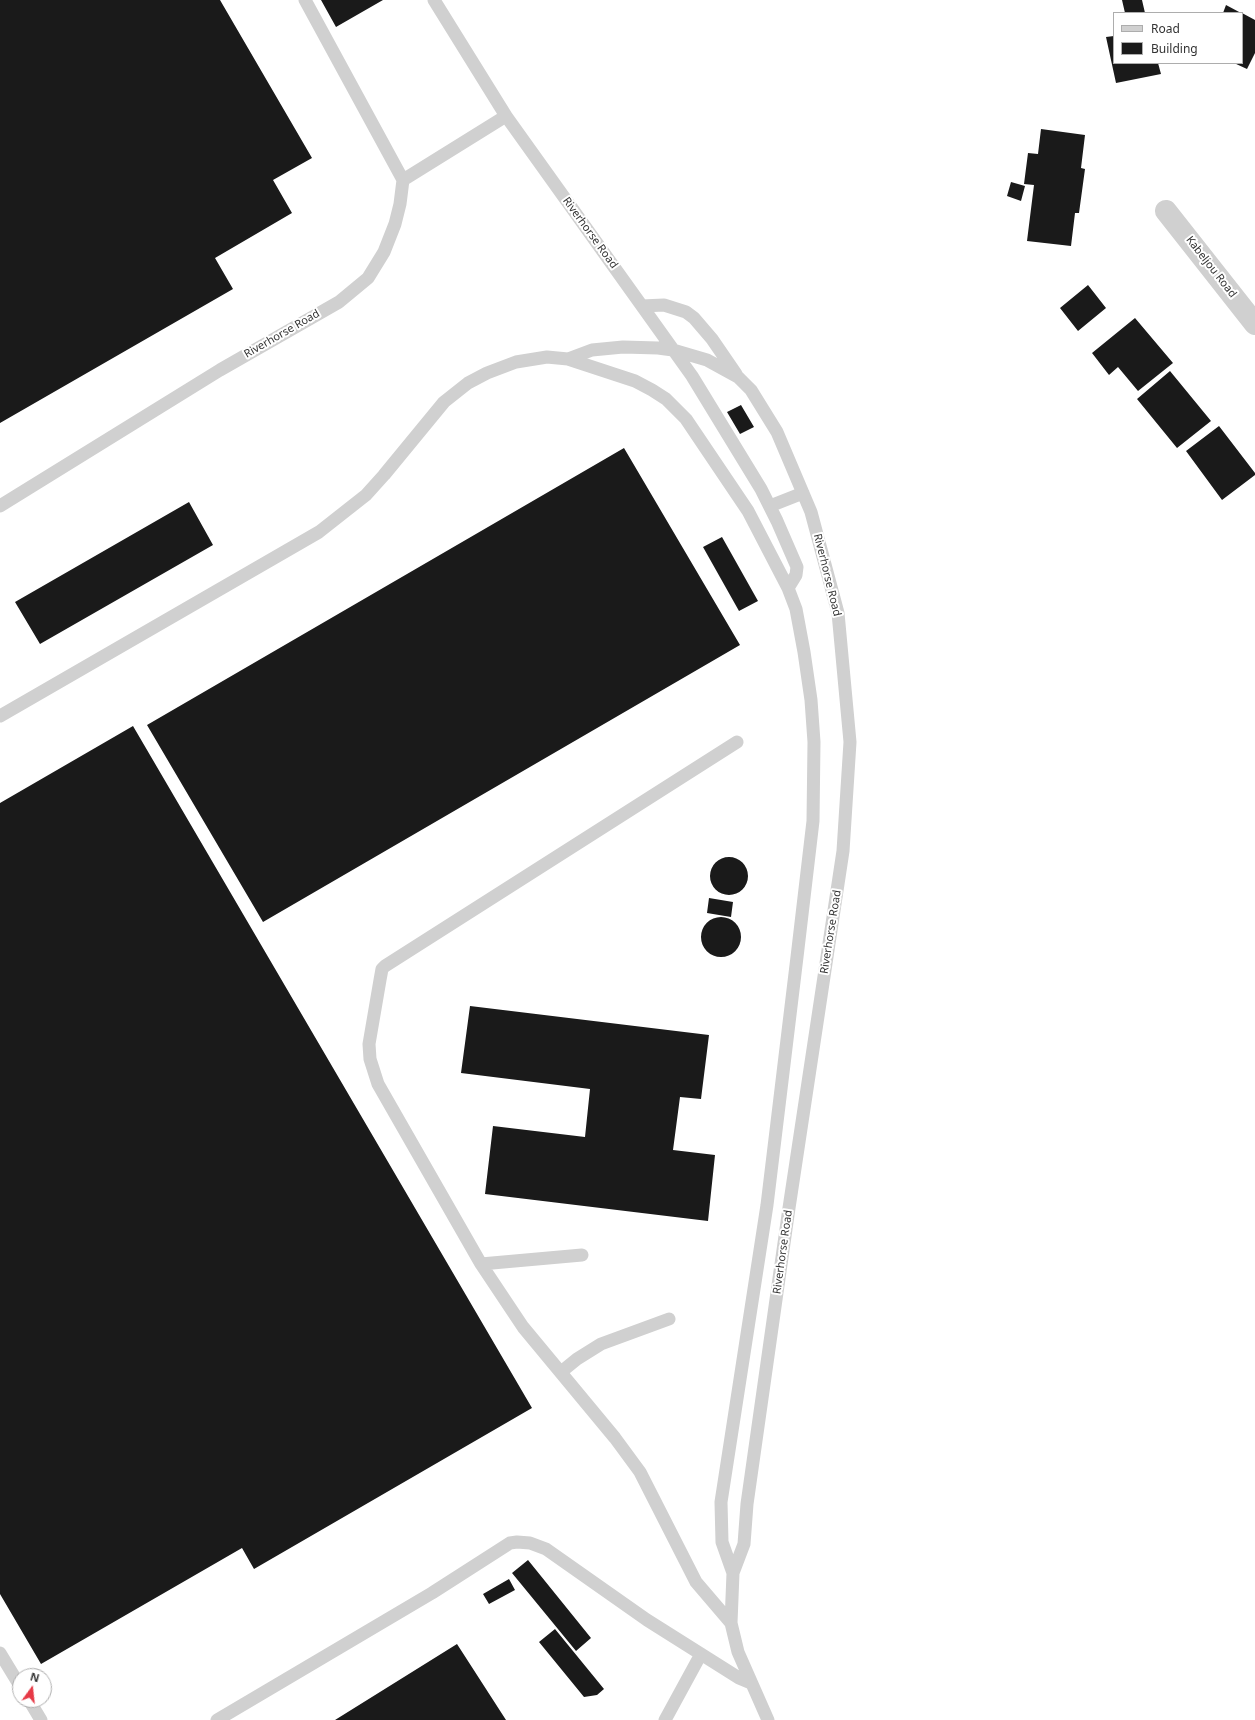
<!DOCTYPE html>
<style>
body{margin:0}
#map{position:relative;width:1255px;height:1720px;overflow:hidden;background:#fff;font-family:"Noto Sans",sans-serif}
canvas{display:block}
.legend{position:absolute;left:1113px;top:12px;width:130px;height:52px;box-sizing:border-box;background:#fff;border:1px solid #adadad;margin:0;padding:5px 7px;list-style:none;font-size:12px;color:#333}
.legend li{display:flex;align-items:center;gap:8px;height:20px}
.legend b{width:20px;border:1px solid #adadad}
.north{position:absolute;left:12px;top:1668px;width:40px;height:40px;box-sizing:border-box;background:#fff;border:1px solid #adadad;border-radius:50%;rotate:15deg;font-size:11px;font-weight:700;line-height:16px;text-align:center;color:#333}
.north::after{content:'';display:block;margin:auto;width:14px;height:18px;background:#e63946;clip-path:polygon(50% 0,100% 100%,50% 72%,0 100%)}
</style>
<div id="map">
<canvas width="1255" height="1720"></canvas>
<ul class="legend">
<li><b style="height:5px;background:#d0d0d0"></b>Road</li>
<li><b style="height:11px;background:#1a1a1a"></b>Building</li>
</ul>
<div class="north">N</div>
</div>
<script>
const context = document.querySelector('canvas').getContext('2d');
context.lineJoin = 'round';
function fill(path, color) { context.fillStyle = color; context.fill(path, 'evenodd'); }
const shape = rows => new Path2D(rows.map(r => 'M' + r).join(''));
function strokePath(path, color, width, dash) { context.strokeStyle = color; context.lineWidth = width; context.lineCap = dash ? 'butt' : 'round'; context.setLineDash(dash || []); context.stroke(path); }
function write(font, color, halo, rows, align = 'center') {
  context.font = font + ' "Noto Sans",sans-serif'; context.lineWidth = 4; context.setLineDash([]); context.textBaseline = 'middle'; context.strokeStyle = halo; context.fillStyle = color; for (const [text, x, y, turn = 0] of rows) {
    context.save(); context.translate(x, y); context.rotate((+turn || 0) * Math.PI / 180); context.textAlign = isNaN(turn) ? turn : align; if (halo) context.strokeText(text, 0, 0); context.fillText(text, 0, 0); context.restore();
  }
}
fill(shape([
 [0,0,220,0,312,158,273,180,292,213,215,258,233,289,0,423],
 [321,0,383,0,336,27],
 [1122,0,1142,0,1145,13,1125,13],
 [1226,5,1241,13,1223,13],
 [1242,13,1255,20,1255,53,1247,69,1234,63,1242,63],
 [1114,36,1114,63,1158,63,1161,74,1116,83,1106,37],
 [1041,129,1085,135,1081,168,1085,169,1079,213,1075,213,1071,246,1027,241,1034,185,1024,184,1028,153,1038,154],
 [1011,182,1025,186,1021,201,1007,196],
 [1088,285,1106,308,1078,331,1060,308],
 [1135,318,1173,363,1138,391,1118,367,1109,375,1092,353],
 [1170,371,1211,421,1177,448,1137,399],
 [741,405,754,427,740,434,727,412],
 [1219,426,1255,473,1255,475,1222,500,1186,451],
 [624,448,740,645,263,922,147,725],
 [189,502,213,545,40,644,15,602],
 [722,537,758,601,739,611,703,547],
 [133,726,532,1408,254,1569,242,1548,41,1664,0,1594,0,803],
 '710 876a19 19 0 1 1 38 0a19 19 0 1 1-38 0Z',
 [709,898,733,902,731,917,707,913],
 '701 937a20 20 0 1 1 40 0a20 20 0 1 1-40 0Z',
 [470,1006,709,1035,701,1099,680,1097,673,1150,715,1155,708,1221,485,1194,493,1126,585,1137,590,1089,461,1073],
 [528,1560,591,1638,576,1651,512,1573],
 [509,1579,515,1590,489,1604,483,1594],
 [555,1629,604,1689,597,1695,584,1697,539,1642],
 [457,1644,506,1720,335,1720]
]), '#1a1a1a');
strokePath(shape([
 [305,0,403,180],
 [434,0,506,116,692,376,761,489,777,521,797,567,796,575,788,588],
 [403,180,506,116],
 [642,306,664,305,686,312,694,318,712,339,736,374],
 [568,359,592,350,623,347,658,348,673,350,707,360,738,377,751,390,777,432,811,512,838,613,850,742,843,851,789,1208,747,1504,744,1544,733,1573,731,1623,738,1652,768,1720],
 [0,506,220,370,339,302,368,278,384,252,395,224,400,204,403,180],
 [770,506,803,493],
 [0,716,319,532,366,495,384,475,444,402,468,383,487,373,516,362,547,357,568,359,635,381,652,390,666,399,686,419,748,511,788,588,796,609,804,652,811,700,814,742,813,821,797,957,767,1205,721,1502,722,1542,733,1573],
 [481,1264,582,1255],
 [561,1372,577,1359,601,1344,669,1319],
 [731,1623,696,1582,640,1472,615,1438,523,1327,481,1264,378,1084,370,1059,369,1044,380,980,382,969,385,966,737,742],
 [0,1653,20,1686],
 [29,1700,41,1720],
 [217,1720,432,1593,510,1543,517,1542,530,1543,546,1549,647,1620,739,1678,751,1683],
 [665,1720,701,1654]
]), '#d0d0d0', 13);
strokePath(shape([
 [1166,211,1255,324]
]), '#d0d0d0', 22);
write('11px', '#333', '#fff', [
 ["Riverhorse Road",590,233,54],
 ["Kabeljou Road",1211,267,52],
 ["Riverhorse Road",282,334,-30],
 ["Riverhorse Road",827,575,76],
 ["Riverhorse Road",831,932,-81],
 ["Riverhorse Road",783,1252,-82]
]);
</script>
